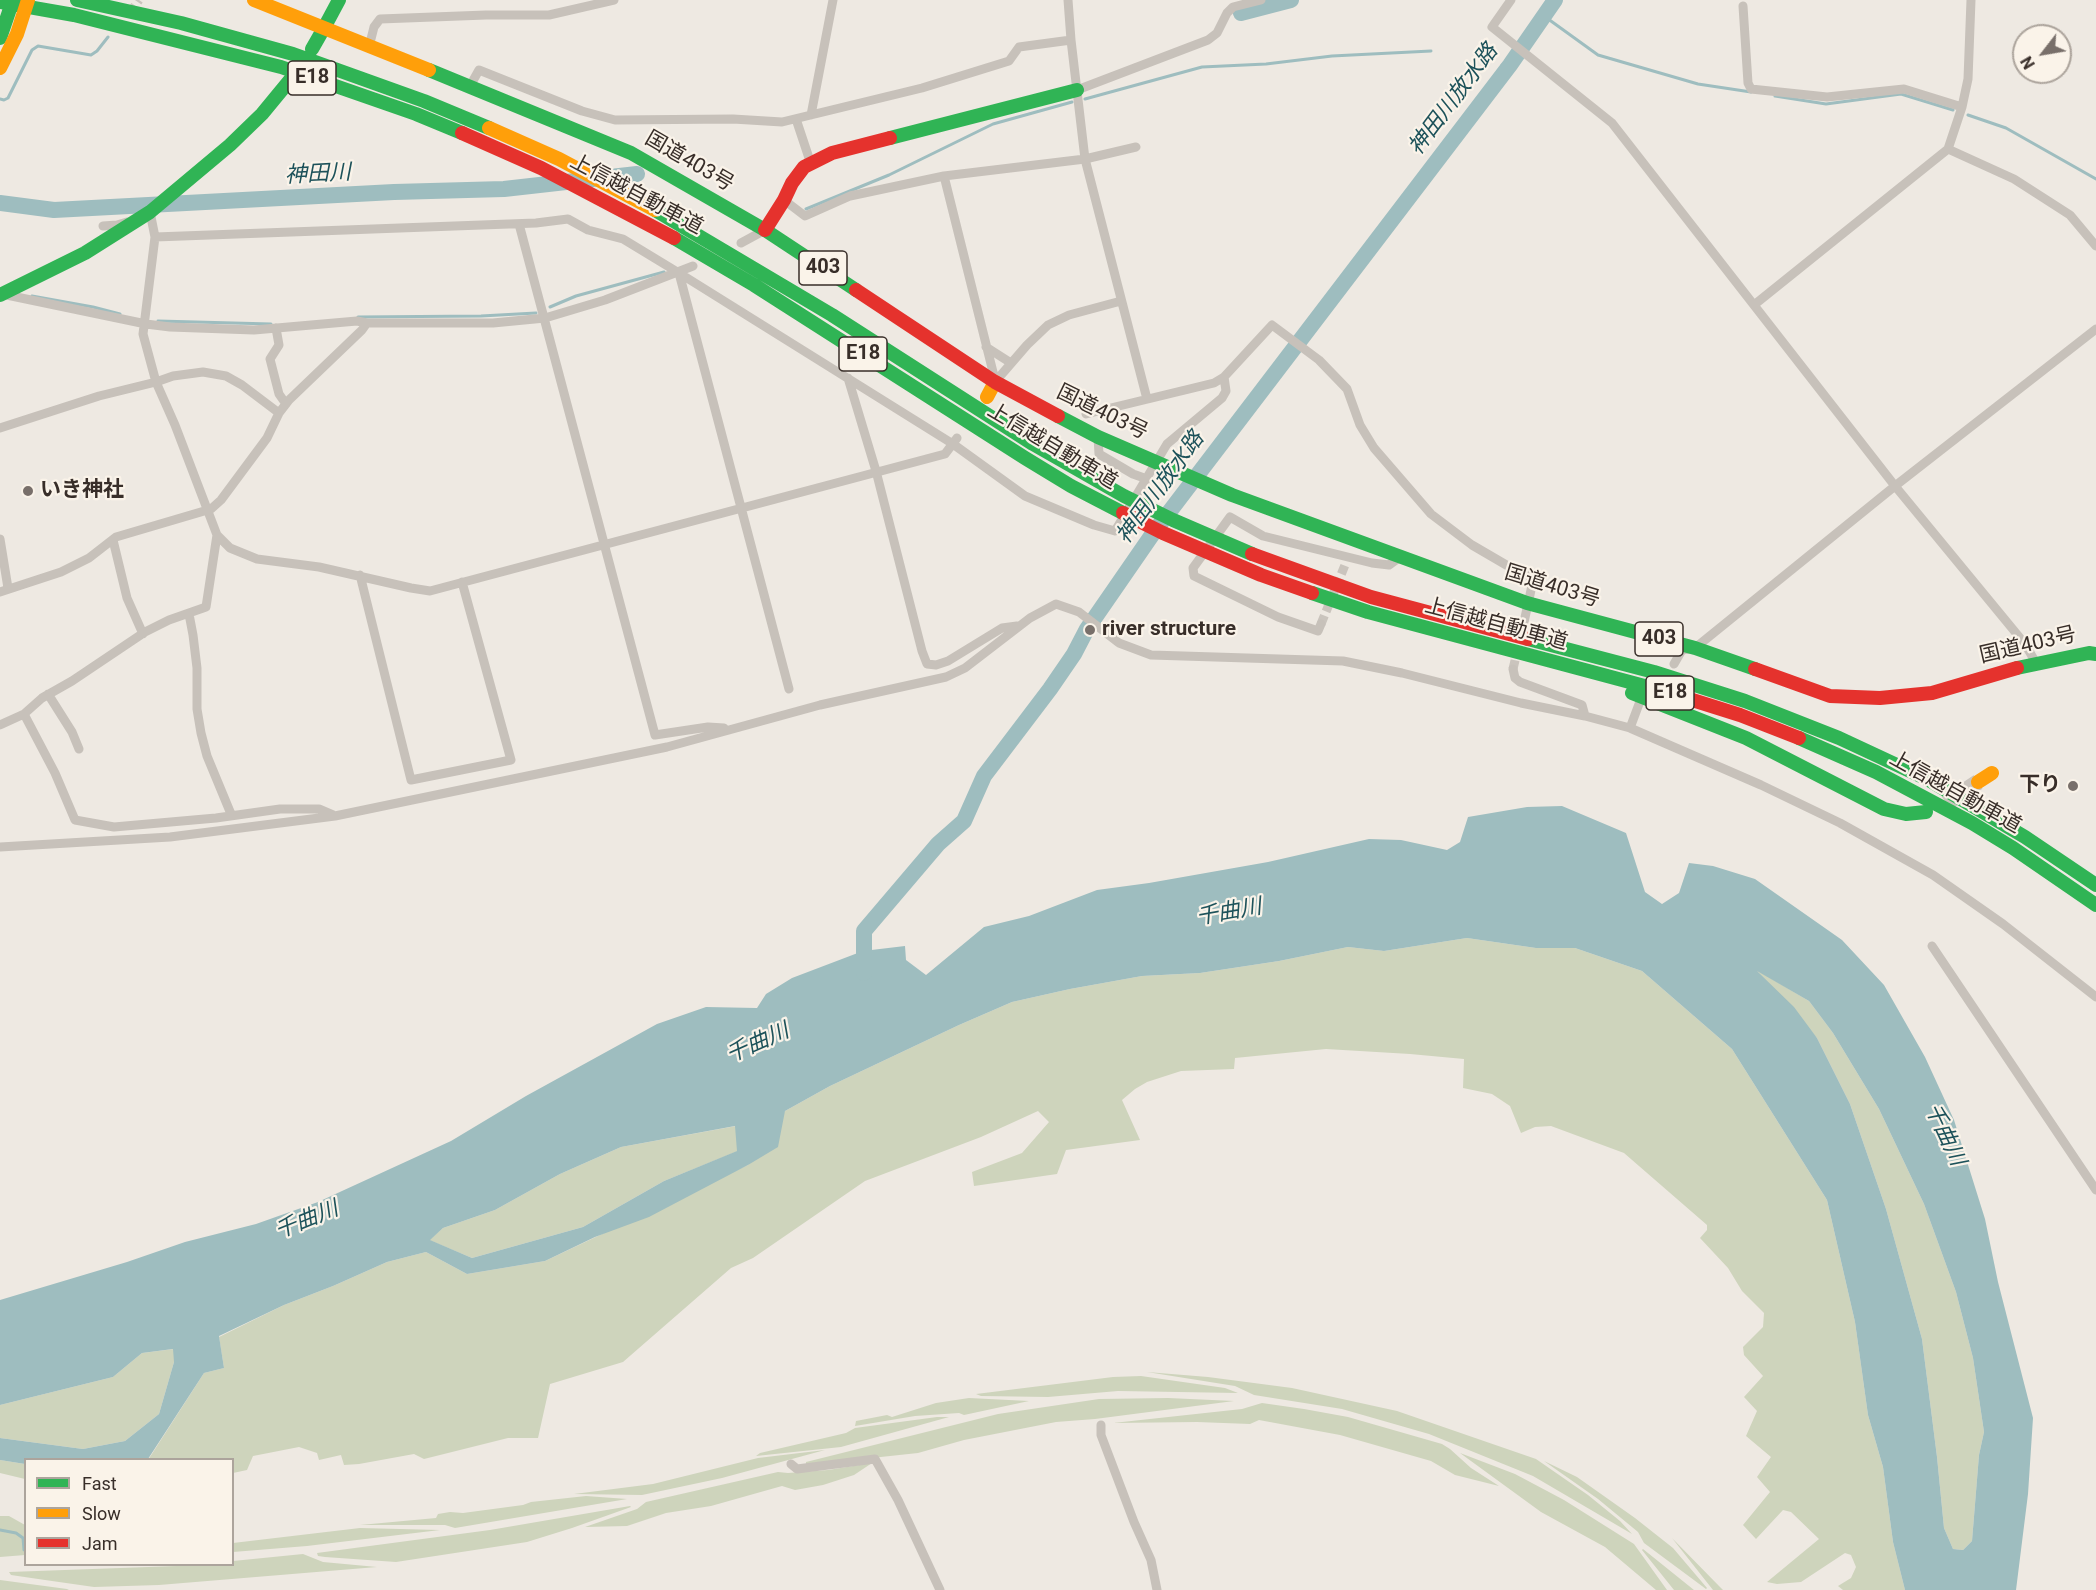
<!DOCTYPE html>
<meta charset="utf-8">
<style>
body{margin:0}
#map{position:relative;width:2096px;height:1590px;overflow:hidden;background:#eee9e2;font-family:Roboto,sans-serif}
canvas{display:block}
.legend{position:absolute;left:24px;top:1458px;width:210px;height:108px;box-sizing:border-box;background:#faf3e9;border:2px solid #aca49c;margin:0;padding:8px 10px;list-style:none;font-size:18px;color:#382e29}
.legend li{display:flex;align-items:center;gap:12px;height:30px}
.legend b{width:30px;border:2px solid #aca49c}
.north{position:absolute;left:2012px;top:24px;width:60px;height:60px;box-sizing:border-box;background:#faf3e9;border:2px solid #aca49c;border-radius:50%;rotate:239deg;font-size:16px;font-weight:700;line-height:24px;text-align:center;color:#382e29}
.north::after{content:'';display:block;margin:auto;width:21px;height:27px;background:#786f6a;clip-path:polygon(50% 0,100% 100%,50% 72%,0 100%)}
</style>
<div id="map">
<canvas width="2096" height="1590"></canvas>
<ul class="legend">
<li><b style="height:8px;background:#30b455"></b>Fast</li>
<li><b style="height:8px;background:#ff9f0a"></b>Slow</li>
<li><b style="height:8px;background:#e5322d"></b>Jam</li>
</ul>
<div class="north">N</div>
</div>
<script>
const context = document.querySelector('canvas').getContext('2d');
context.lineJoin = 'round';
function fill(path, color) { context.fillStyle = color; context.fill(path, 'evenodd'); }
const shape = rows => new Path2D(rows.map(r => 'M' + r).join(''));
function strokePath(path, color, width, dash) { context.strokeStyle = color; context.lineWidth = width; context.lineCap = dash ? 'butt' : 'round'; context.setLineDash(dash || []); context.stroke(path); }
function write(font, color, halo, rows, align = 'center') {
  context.font = font + ' Roboto,"Noto Sans JP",sans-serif'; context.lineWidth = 4.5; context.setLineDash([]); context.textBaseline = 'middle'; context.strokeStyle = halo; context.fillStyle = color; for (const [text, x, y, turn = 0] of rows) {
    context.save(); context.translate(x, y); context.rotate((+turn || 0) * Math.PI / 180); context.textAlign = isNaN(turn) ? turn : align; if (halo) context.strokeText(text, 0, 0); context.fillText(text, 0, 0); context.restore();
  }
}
fill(shape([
 [1467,938,1536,948,1575,948,1642,971,1732,1049,1827,1200,1855,1322,1868,1415,1883,1467,1893,1542,1905,1590,1843,1590,1838,1586,1851,1578,1856,1567,1851,1555,1845,1553,1801,1582,1777,1584,1767,1582,1819,1539,1791,1512,1783,1510,1756,1539,1743,1525,1770,1492,1757,1477,1771,1457,1746,1436,1757,1411,1744,1397,1763,1376,1744,1355,1743,1347,1763,1327,1764,1313,1742,1291,1728,1268,1700,1238,1707,1230,1707,1225,1624,1153,1551,1126,1535,1127,1521,1133,1510,1106,1492,1094,1463,1088,1464,1059,1410,1054,1326,1049,1235,1058,1234,1069,1181,1071,1147,1082,1135,1089,1122,1100,1140,1140,1066,1150,1057,1174,974,1186,972,1172,1022,1153,1049,1122,1038,1111,981,1137,865,1181,753,1258,731,1268,623,1362,550,1384,538,1438,508,1438,424,1459,414,1454,359,1464,344,1465,341,1455,319,1460,317,1453,299,1447,253,1456,247,1470,233,1473,232,1460,148,1460,204,1373,224,1368,219,1337,284,1305,333,1286,387,1262,426,1252,467,1274,545,1261,748,1165,785,1111,830,1086,959,1025,1012,1002,1070,989,1142,976,1200,973,1279,961,1348,947,1384,951],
 [1755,969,1809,1001,1833,1033,1879,1109,1924,1204,1956,1292,1973,1358,1984,1432,1979,1455,1972,1541,1963,1550,1953,1549,1944,1528,1937,1457,1922,1339,1886,1209,1850,1104,1817,1038],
 [736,1126,738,1151,664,1181,583,1227,472,1258,429,1240,443,1228,495,1210,560,1174,621,1147],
 [174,1349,174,1362,159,1414,125,1441,83,1449,0,1438,0,1405,113,1377,142,1353],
 [1147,1372,1208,1377,1292,1388,1397,1411,1536,1459,1588,1495,1620,1521,1632,1534,1533,1476,1429,1434,1342,1409,1254,1395,1235,1386],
 [1141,1376,1225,1388,1238,1393,1118,1391,1048,1397,981,1396,976,1394,1113,1377],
 [969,1398,1029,1401,964,1415,959,1413,915,1416,855,1426,856,1421,887,1415,892,1417,936,1403],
 [1168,1398,1234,1401,1095,1419,1056,1422,964,1440,918,1453,806,1465,806,1462,998,1414,1099,1399],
 [1262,1403,1304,1409,1348,1417,1442,1444,1450,1449,1471,1468,1499,1486,1455,1475,1431,1461,1340,1435,1259,1420,1250,1424,1197,1422,1113,1423,1242,1409],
 [937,1417,949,1417,841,1447,756,1456,760,1453,846,1433,855,1428],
 [825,1450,722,1478,642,1495,574,1494,653,1484,758,1458],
 [1460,1453,1515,1474,1564,1500,1634,1544,1667,1590,1656,1590,1605,1547,1541,1512],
 [0,1460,25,1464,25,1479,0,1473],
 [1544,1461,1577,1477,1635,1518,1673,1548,1707,1588,1706,1589,1644,1543,1638,1532,1598,1499],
 [872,1463,854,1475,823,1485,795,1490,782,1486,711,1506,666,1513,627,1526,585,1527,637,1509,646,1502,778,1472,788,1473,828,1470],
 [586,1496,627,1499,455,1528,445,1525,360,1525,436,1518,438,1514,450,1512,463,1513,523,1505,531,1502],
 [630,1506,631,1507,572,1528,527,1542,396,1562,325,1557,318,1556,317,1553,490,1530],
 [0,1516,9,1516,25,1525,25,1555,0,1557],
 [360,1528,440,1530,307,1546,233,1552,233,1543],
 [1672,1538,1719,1586,1723,1590,1713,1590],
 [1643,1549,1694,1590,1674,1590,1642,1550],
 [303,1554,323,1562,377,1567,159,1585,94,1587,45,1580,11,1575,9,1572,232,1564,233,1561],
 [0,1580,67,1589,69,1590,0,1590]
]), '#ced4bc');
fill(shape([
 [1562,806,1626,833,1645,892,1662,904,1679,893,1689,863,1713,866,1755,879,1842,940,1884,985,1925,1057,1954,1120,1985,1219,1998,1282,2033,1418,2028,1494,2016,1590,1905,1590,1893,1542,1883,1467,1868,1415,1855,1322,1827,1200,1732,1049,1642,971,1575,948,1536,948,1467,938,1384,951,1348,947,1279,961,1200,973,1142,976,1070,989,1012,1002,959,1025,830,1086,785,1111,778,1147,748,1165,649,1217,595,1237,545,1261,467,1274,426,1252,387,1262,333,1286,284,1305,219,1336,224,1368,204,1373,148,1459,26,1460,25,1464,0,1460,0,1438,83,1449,125,1441,159,1414,174,1362,173,1349,142,1353,113,1377,0,1405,0,1300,127,1262,185,1242,256,1224,318,1202,451,1141,526,1096,657,1024,706,1007,757,1008,766,994,792,978,863,951,905,946,906,960,926,975,984,927,1029,916,1097,890,1149,883,1268,862,1369,839,1401,840,1447,850,1460,842,1468,817,1527,807],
 [1757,971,1809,1001,1833,1033,1879,1109,1924,1204,1956,1292,1973,1358,1984,1432,1979,1455,1972,1541,1963,1550,1953,1549,1944,1528,1937,1457,1922,1339,1886,1209,1850,1104,1817,1038,1794,1007],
 [735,1126,737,1151,664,1181,583,1227,472,1258,430,1240,443,1228,495,1210,560,1174,621,1147]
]), '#9ebdbf');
strokePath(shape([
 [1544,16,1598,55,1698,84,1751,92],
 [1502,65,1510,65],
 [1775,96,1826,104,1901,94,1953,110],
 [0,99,4,100,8,98,32,50,38,46,91,55,97,51,108,37],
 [1085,99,1202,67,1266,64,1332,56,1431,51],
 [1968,115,2006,128,2096,179],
 [806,209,889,175,993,124,1072,102],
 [32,296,93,307,120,314],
 [550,307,576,296,664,272],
 [358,317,481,316,536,313],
 [158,321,271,324],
 [0,1530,16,1533,23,1538,24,1550]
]), '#9ebdbf', 3);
strokePath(shape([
 [1241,13,1291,0],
 [0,203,54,210,394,192,504,189,637,174],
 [864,973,864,931,938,844,964,821,984,776,1050,689,1074,654,1087,629,1154,532,1510,65,1555,0]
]), '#9ebdbf', 16);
strokePath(shape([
 [130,13,139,0],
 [1321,624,1345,565],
 [1513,669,1524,622]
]), '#cac4bd', 9, [9, 4.5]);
strokePath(shape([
 [1946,803,1978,782]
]), '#cac4bd', 16, [16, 8]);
strokePath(shape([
 [1511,0,1492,27,1612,123,1895,486,2025,644,2036,663],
 [1743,6,1748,83,1751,89,1827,97,1904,89,1962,107],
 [1071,40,1085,159,1147,399],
 [369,47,374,27,380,19,486,15,549,15,614,0],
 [470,86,479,70,582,111,615,120,733,119,782,122,922,88,1009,61,1019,47,1071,40,1068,0],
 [1077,90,1208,40,1217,33,1227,13,1233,7,1261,0],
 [811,115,833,0],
 [796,119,811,164],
 [1948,149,2014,179,2070,215,2096,246],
 [944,176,995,380],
 [784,200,805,216,850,196,944,176,1085,159,1136,147],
 [145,214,150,212,155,237,143,334,156,382,175,425,217,535,230,548,257,559,319,567,411,588,430,591,945,454,957,438],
 [519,224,655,735,708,727,724,728],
 [103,226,117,225,127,222],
 [155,237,536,223,568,219,588,230,623,239,679,273,953,444,1025,496,1094,525,1115,531,1167,444,1222,398,1226,391,1224,377],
 [741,243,765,230],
 [679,273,789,689],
 [2,294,146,324,170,327,254,330,357,321,367,323,493,323,545,318,605,300,693,266],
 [1754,305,1948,149,1962,107,1968,79,1971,0],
 [276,328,279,345,270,359,279,394,286,404],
 [986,347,1011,363],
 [848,378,876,471,922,651,927,664,936,665,948,661,1002,628,1017,626],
 [995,382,1027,345,1048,325,1069,315,1121,301],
 [1086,414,1214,383,1224,377,1272,325,1319,360,1347,389,1360,425,1374,448,1431,514,1472,545,1508,566,1525,571,1533,581,1524,622],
 [0,428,99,396,156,382,173,376,203,372,226,376,242,385,279,413],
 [1098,437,1099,454,1133,474,1147,479],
 [0,539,8,588],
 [113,540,127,598,143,634],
 [360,575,411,780,511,760,462,582],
 [0,592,61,572,89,558,116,537,211,509,221,500,267,438,279,413,289,400,362,330,367,323],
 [189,614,193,635,197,668,197,709,201,733,207,756,231,814],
 [1321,624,1318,631,1278,617,1194,576,1193,568,1230,517,1263,536,1372,563,1389,565,1400,557],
 [1674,664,1682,650,1695,648,1895,486,2096,329],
 [1513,669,1515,678,1520,682,1582,705,1585,716],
 [48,694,72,732,79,749],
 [24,714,55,773,75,820,114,827,216,818,280,809,319,809,333,815],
 [0,725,24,714,42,698,72,681,145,632,169,620,206,607,217,535],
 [1630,728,1639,704],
 [0,847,170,837,335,816,667,747,820,705,946,677,965,668,1030,618,1056,604,1079,612,1119,643,1151,655,1343,661,1402,673,1521,703,1585,716,1630,728,1761,785,1840,823,1933,875,2003,924,2096,997],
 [1932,946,2096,1190],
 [1101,1425,1101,1435,1134,1522,1151,1560,1157,1590],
 [791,1464,797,1469,875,1459,898,1500,940,1590]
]), '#c7c1ba', 9);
strokePath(shape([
 [77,0,181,23,293,54,424,101,489,128],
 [0,2,74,15,281,67,416,114,462,133],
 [324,28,339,0],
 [0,38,13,0],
 [312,49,324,28],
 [429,70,631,153,765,230,856,290],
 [890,138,1077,90],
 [655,210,832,315,1033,444,1124,496,1173,520,1252,554],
 [674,238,754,285,1025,458,1071,486,1123,513],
 [0,295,85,253,150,212,230,145,262,114,290,80],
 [1058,416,1098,437,1232,495,1527,603,1695,648,1755,669],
 [1312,593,1368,612,1667,692],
 [1528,639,1654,672,1745,701,1839,738,1927,779,2025,837,2096,885],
 [2017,668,2089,653,2096,654],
 [1632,693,1746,738,1884,809,1906,814,1926,812],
 [1799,738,1876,772,1972,823,2013,848,2096,905]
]), '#30b455', 14);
strokePath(shape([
 [254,0,429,70],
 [0,68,17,34,28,0],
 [489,128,559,159,655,210],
 [987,397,995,382],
 [1978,782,1992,773]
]), '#ff9f0a', 14);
strokePath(shape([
 [462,133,541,168,674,238],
 [765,230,784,200,792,183,804,167,832,153,890,138],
 [856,290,995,382,1058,416],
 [1123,513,1163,533,1261,575,1312,593],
 [1252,554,1371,597,1528,639],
 [1755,669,1830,696,1880,698,1932,693,2017,668],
 [1667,692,1740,715,1799,738]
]), '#e5322d', 14);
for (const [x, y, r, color] of [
 [28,491,6,"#786f6a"],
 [1090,630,6,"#786f6a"],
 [2073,786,6,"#786f6a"]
]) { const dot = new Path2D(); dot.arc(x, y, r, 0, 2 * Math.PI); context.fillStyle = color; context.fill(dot); strokePath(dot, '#faf3e9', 2); }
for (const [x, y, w] of [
 [312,78,48],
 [823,268,48],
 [863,354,48],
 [1659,639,48],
 [1670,693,48]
]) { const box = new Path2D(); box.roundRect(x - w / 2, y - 17, w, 34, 4.5); context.fillStyle = '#faf3e9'; context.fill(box); strokePath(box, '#382e29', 1.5); }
write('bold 20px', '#382e29', null, [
 ["E18",312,78],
 ["403",823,268],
 ["E18",863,354],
 ["403",1659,639],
 ["E18",1670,693]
]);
write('21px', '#382e29', '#faf3e9', [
 ["国道403号",689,162,30],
 ["上信越自動車道",636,195,28],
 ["国道403号",1102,413,26],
 ["上信越自動車道",1052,447,31],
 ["国道403号",1552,587,17],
 ["上信越自動車道",1496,625,15],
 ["国道403号",2028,646,-13],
 ["上信越自動車道",1955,793,29]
]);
write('bold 21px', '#382e29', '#faf3e9', [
 ["いき神社",40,491],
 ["river structure",1102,630],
 ["下り",2061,786,"right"]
], 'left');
write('italic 22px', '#1d525a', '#faf3e9', [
 ["神田川放水路",1454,100,-53],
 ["神田川",318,175,-3],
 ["神田川放水路",1161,488,-54],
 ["千曲川",1229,913,-10],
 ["千曲川",758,1044,-24],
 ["千曲川",1944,1135,65],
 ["千曲川",307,1221,-22]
]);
</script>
